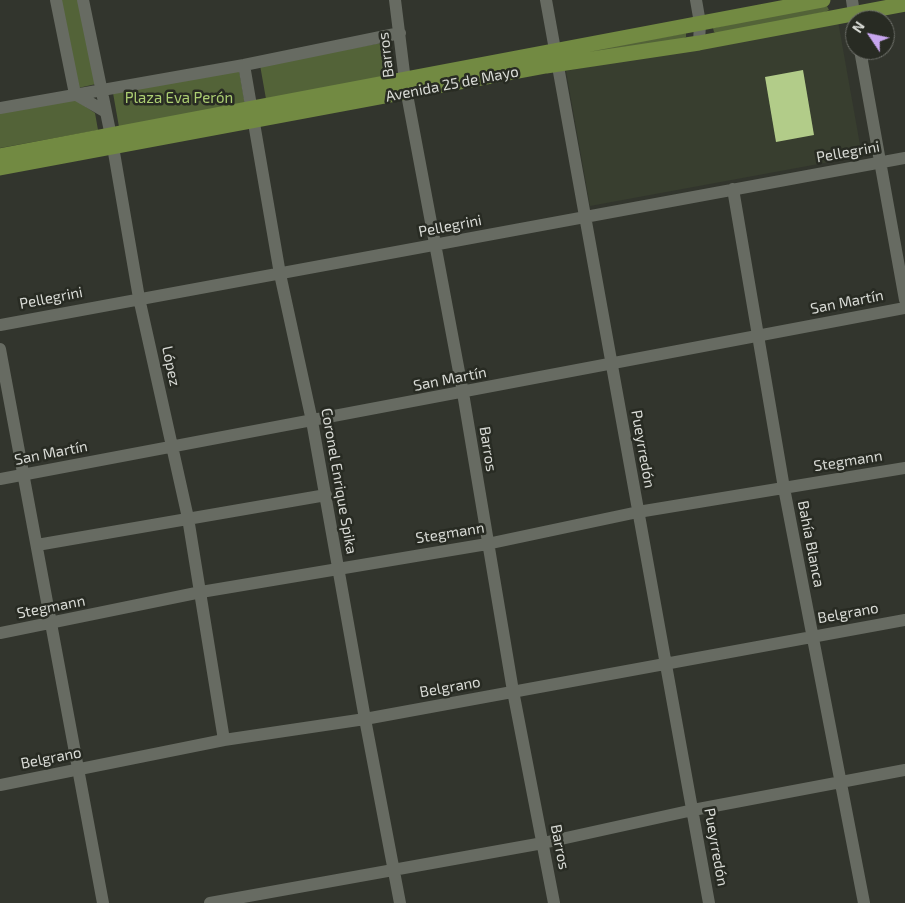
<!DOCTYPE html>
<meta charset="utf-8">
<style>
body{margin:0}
#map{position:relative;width:905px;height:903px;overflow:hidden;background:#32352d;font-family:"Exo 2",sans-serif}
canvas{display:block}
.north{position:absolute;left:845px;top:10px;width:50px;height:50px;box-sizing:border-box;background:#282b23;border:1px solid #6f716b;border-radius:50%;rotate:304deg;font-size:14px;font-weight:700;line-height:20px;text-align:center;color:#d9dbd6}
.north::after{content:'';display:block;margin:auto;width:18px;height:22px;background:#c8a6ef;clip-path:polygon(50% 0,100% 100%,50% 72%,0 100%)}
</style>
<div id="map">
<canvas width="905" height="903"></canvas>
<div class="north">N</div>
</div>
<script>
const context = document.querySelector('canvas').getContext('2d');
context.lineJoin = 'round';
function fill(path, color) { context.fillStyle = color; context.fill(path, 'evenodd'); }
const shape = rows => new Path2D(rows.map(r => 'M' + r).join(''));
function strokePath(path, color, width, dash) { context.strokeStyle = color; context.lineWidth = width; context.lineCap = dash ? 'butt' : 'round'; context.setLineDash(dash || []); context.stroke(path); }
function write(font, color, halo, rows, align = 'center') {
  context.font = font + ' "Exo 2",sans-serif'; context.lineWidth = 5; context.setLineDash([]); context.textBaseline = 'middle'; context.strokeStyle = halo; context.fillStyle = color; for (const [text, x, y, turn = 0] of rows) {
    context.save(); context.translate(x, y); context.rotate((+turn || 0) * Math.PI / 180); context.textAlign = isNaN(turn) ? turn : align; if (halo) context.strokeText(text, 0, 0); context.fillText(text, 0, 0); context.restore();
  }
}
fill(shape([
 [838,21,862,156,590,206,566,71]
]), '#383e2f');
fill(shape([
 [61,0,79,0,96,84,78,88],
 [826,4,829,10,825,12,717,34,714,32,713,28],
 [686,33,686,37,682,39,575,61,574,53],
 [386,42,392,76,266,99,260,65],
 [239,70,245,104,119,127,113,93],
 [74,99,95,113,98,130,0,148,0,112]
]), '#536338');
fill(shape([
 [803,70,814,135,776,142,765,77]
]), '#b2cc89');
strokePath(shape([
 [56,0,75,94,106,112],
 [83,0,112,141,139,298,188,518,224,740],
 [395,0,406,89,463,393,513,691,554,903],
 [546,0,709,903],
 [696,0,700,23,699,43],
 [852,0,855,20],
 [860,50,905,300],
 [244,65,280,274,312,421,365,719,400,903],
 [0,108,244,65,400,33],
 [733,189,784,488,864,903],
 [0,325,905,158],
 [0,349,103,903],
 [0,479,905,308],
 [37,545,326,495],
 [0,633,201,592,487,544,638,512,905,468],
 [0,785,224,740,365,719,905,620],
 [210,903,543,843,693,810,905,770]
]), '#676b62', 12);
strokePath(shape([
 [0,156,823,0],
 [0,168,546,66,699,43,905,4]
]), '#728a42', 15);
write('15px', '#d9dbd6', '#282b23', [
 ["Barros",386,55,-97],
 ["Avenida 25 de Mayo",452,84,-11],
 ["Pellegrini",848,152,-10],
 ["Pellegrini",450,226,-11],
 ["Pellegrini",51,298,-11],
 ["San Martín",847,302,-11],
 ["López",171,366,78],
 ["San Martín",450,379,-11],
 ["Barros",488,449,81],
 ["Pueyrredón",643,449,80],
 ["San Martín",51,453,-11],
 ["Stegmann",848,461,-9],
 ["Coronel Enrique Spika",339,481,80],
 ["Stegmann",450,533,-9],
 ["Bahía Blanca",811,544,79],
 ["Stegmann",51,607,-11],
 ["Belgrano",848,613,-10],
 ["Belgrano",450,687,-10],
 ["Belgrano",51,758,-11],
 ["Barros",560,847,79],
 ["Pueyrredón",716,847,80]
]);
write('15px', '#acce72', '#282b23', [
 ["Plaza Eva Perón",179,98]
]);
</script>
